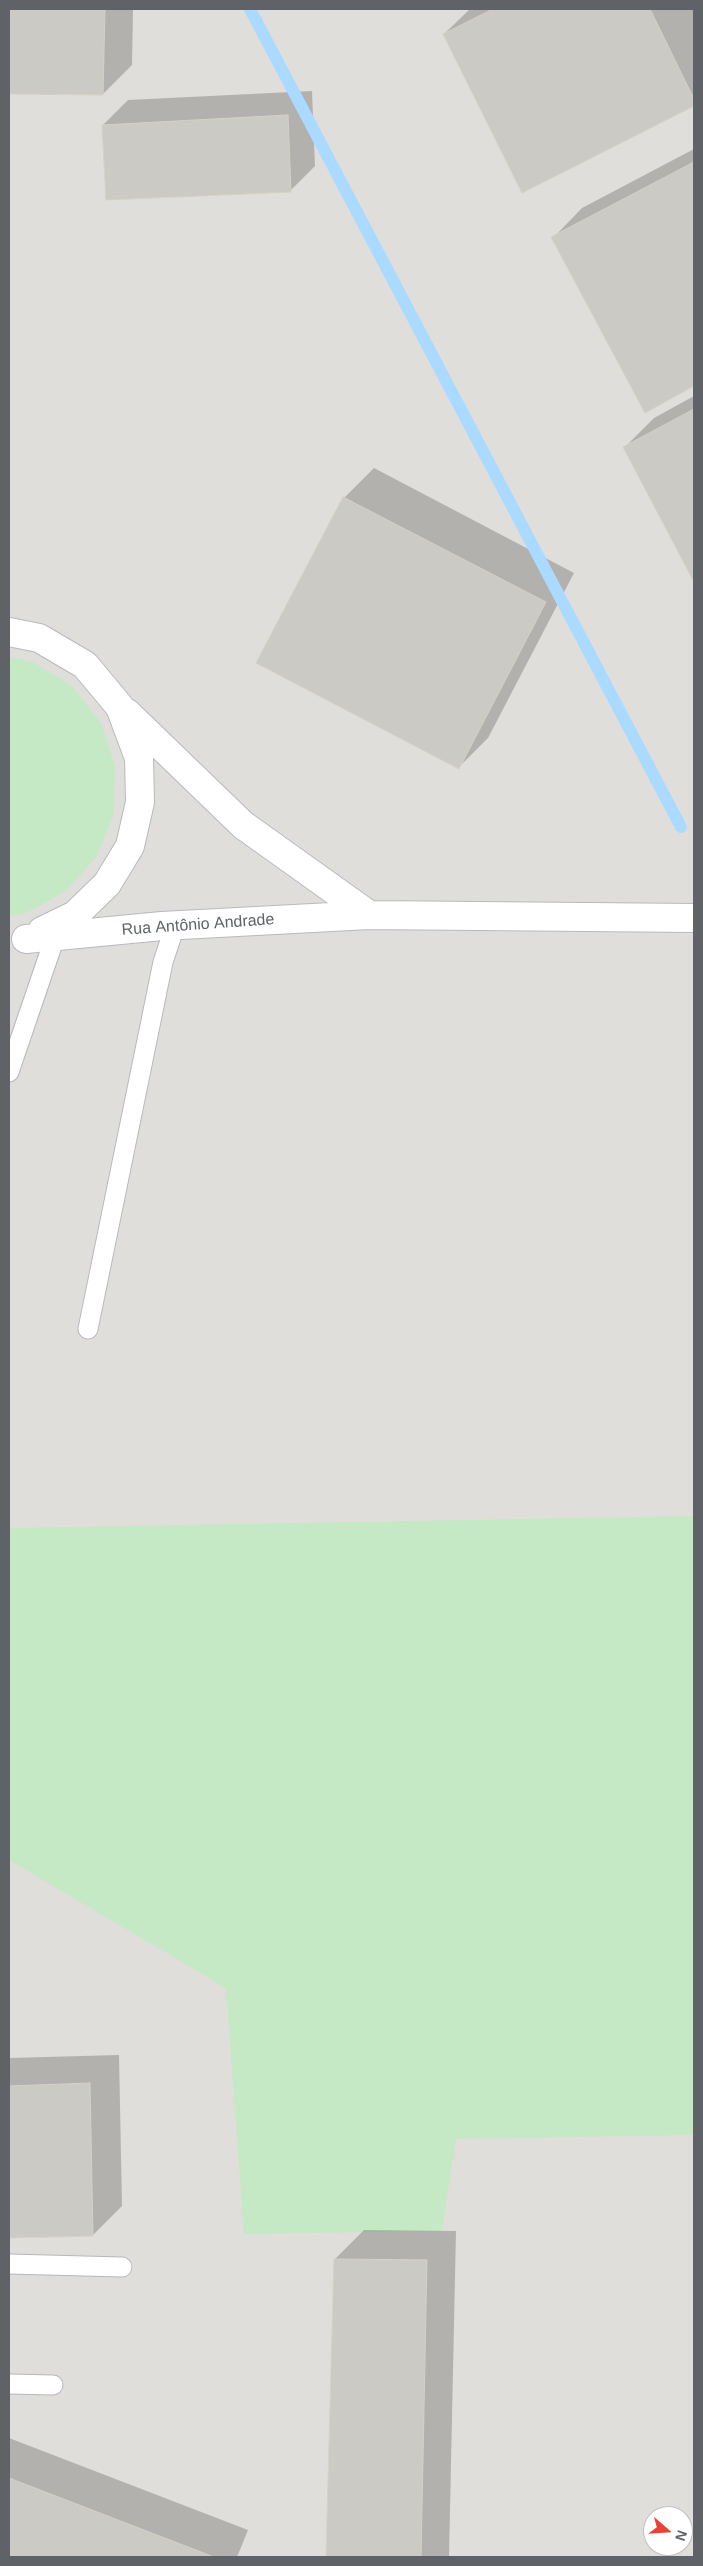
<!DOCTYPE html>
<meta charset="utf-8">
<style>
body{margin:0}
#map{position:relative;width:703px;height:2566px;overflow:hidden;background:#f1efe8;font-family:Arial,sans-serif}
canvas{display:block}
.frame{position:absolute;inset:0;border:10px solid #5f6368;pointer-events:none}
.north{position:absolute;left:643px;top:2506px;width:50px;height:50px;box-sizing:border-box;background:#fff;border:1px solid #bfc1c3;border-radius:50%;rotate:109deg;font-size:14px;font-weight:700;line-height:20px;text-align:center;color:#5f6368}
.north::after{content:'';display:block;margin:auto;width:18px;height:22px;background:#ea4335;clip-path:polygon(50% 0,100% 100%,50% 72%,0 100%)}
</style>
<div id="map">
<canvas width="703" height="2566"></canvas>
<div class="frame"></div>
<div class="north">N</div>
</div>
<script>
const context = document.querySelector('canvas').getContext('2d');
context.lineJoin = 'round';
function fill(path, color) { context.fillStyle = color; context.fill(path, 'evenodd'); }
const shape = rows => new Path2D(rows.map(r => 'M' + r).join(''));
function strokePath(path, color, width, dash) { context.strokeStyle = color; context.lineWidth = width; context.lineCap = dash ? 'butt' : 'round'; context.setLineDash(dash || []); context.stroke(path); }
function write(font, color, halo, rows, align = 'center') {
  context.font = font + ' Arial,sans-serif'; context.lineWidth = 4; context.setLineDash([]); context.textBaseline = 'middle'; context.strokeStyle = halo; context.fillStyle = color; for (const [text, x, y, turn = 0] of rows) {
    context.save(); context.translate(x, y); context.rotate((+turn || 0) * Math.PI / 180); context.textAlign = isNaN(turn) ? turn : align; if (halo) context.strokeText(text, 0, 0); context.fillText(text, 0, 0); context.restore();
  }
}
fill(shape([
 [9,9,694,9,694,2557,9,2557],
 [653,2516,683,2516,683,2546,653,2546]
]), '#e0deda');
fill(shape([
 [9,657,33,662,72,686,101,723,115,766,114,813,97,856,66,891,26,913,9,916],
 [694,1516,694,2135,456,2139,442,2231,244,2234,226,1988,9,1860,9,1528]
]), '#c5e8c5');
fill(shape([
 [9,9,133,9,132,65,103,94,9,93],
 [470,9,693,9,694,105,522,191,444,34],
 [312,91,315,166,290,191,103,125,128,100],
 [694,149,694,385,645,411,553,238,582,208],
 [694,396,694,579,625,447,654,418],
 [374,468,574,573,488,738,459,767,258,663,344,498],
 [119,2055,122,2206,93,2235,9,2237,9,2058],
 [364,2230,456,2231,449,2557,327,2557,335,2259],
 [9,2438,248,2530,237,2557,9,2557]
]), '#0003');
strokePath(shape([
 [250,9,681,827]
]), '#aadaff', 12);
const building = shape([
 [9,9,105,9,103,95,9,94,9,9],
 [493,9,650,9,694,99,694,106,522,193,443,34,493,9],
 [288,115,291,192,106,200,102,125,288,115],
 [694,162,694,386,645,413,551,237,694,162],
 [694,409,694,582,623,447,694,409],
 [343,497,546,602,459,769,256,663,343,497],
 [90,2083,93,2236,9,2238,9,2086,90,2083],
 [334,2259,427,2260,421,2557,326,2557,334,2259],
 [9,2478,214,2557,9,2557,9,2478]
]);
fill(building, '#cccac5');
strokePath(building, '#d6d1c6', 1);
const lane = shape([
 [9,1072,55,937],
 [88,1329,163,962,175,926],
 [9,2264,122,2267],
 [9,2384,53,2385]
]);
const secondary = shape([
 [9,632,39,638,85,665,120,707,139,758,140,802,130,846,107,884,75,915,42,931],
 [127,713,243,825,369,915],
 [26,939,162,926,369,915,694,918]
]);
strokePath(lane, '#b5b8bc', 21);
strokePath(secondary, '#b6babf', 30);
strokePath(lane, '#fff', 19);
strokePath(secondary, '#fff', 28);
write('16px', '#5f6368', '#fff', [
 ["Rua Antônio Andrade",198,925,-4]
]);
</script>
